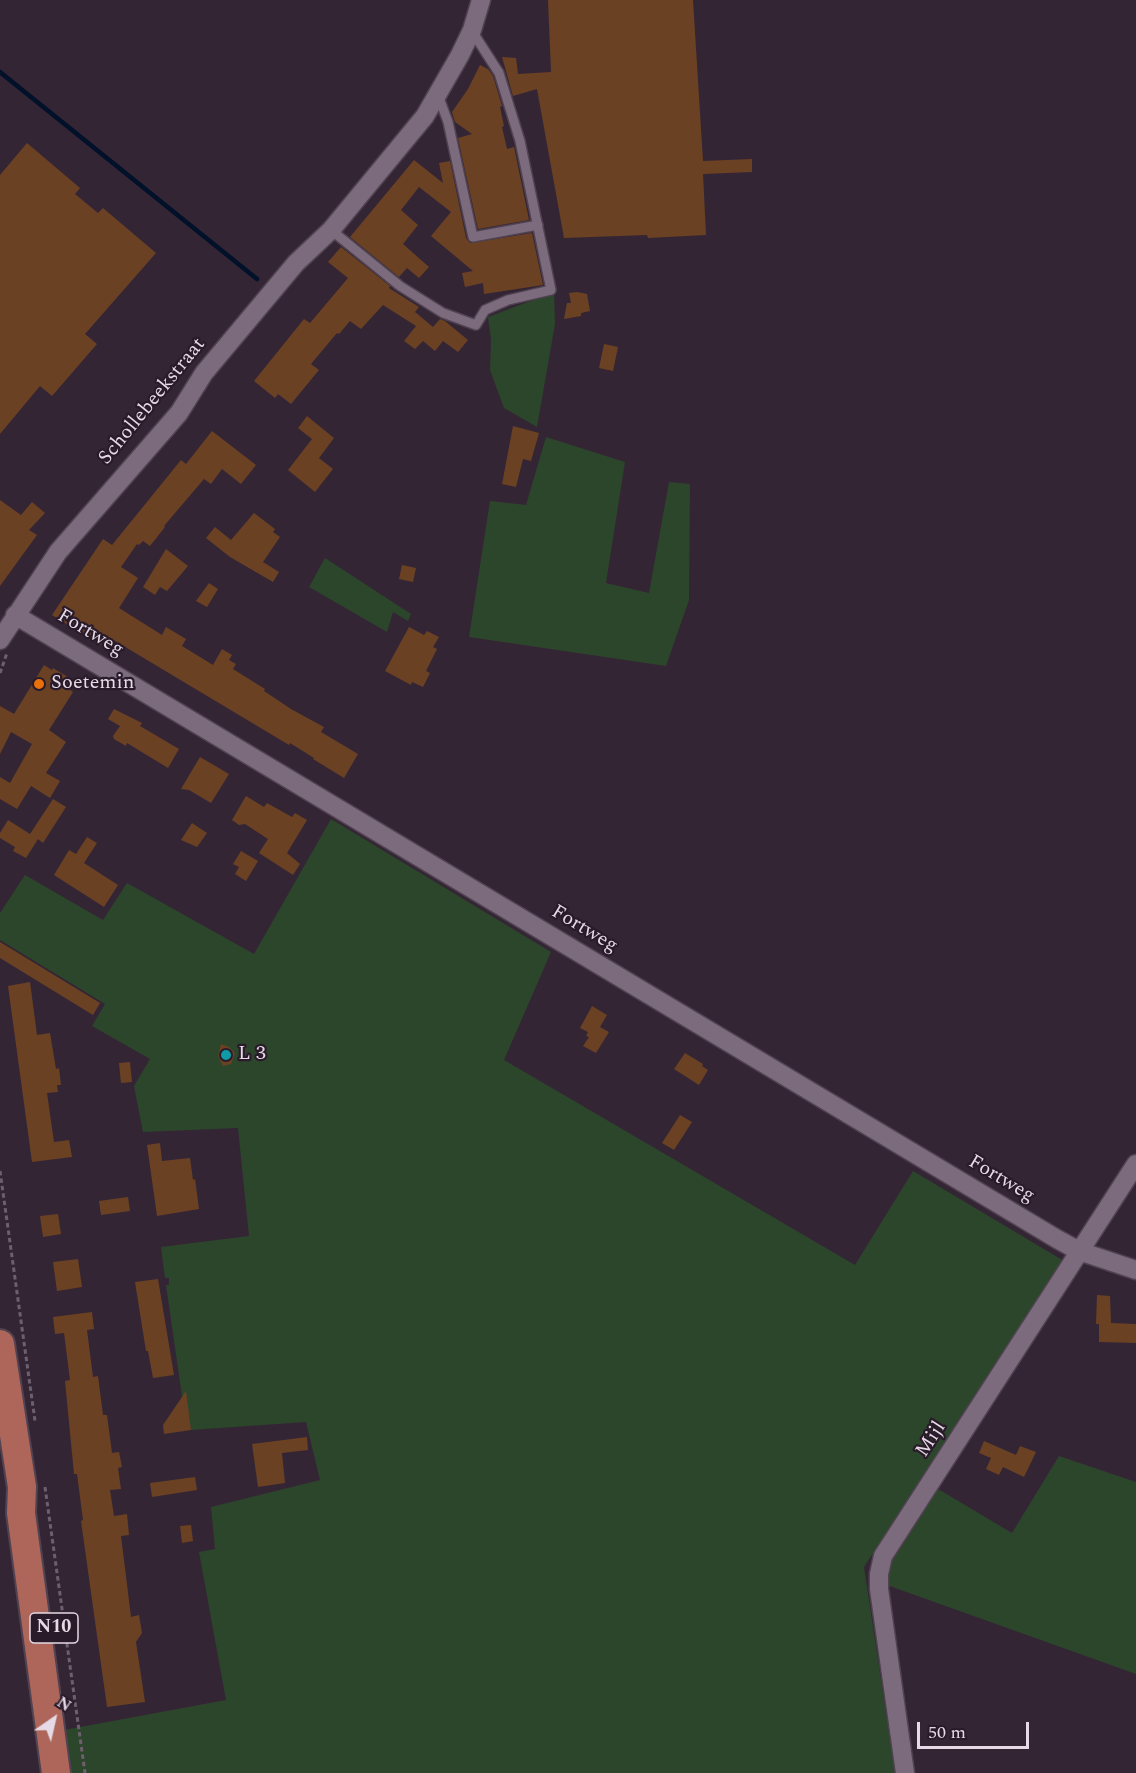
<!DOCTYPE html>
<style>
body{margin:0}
#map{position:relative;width:1136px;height:1773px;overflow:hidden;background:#342535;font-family:Spectral,serif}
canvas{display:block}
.north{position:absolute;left:24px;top:1689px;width:60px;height:60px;-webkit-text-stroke:4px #2a1b2b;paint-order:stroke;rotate:34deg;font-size:16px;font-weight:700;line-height:24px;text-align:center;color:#e5dae5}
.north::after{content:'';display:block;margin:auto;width:21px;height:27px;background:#e5dae5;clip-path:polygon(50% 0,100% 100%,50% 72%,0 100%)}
.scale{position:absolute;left:917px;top:1722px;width:112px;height:27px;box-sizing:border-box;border:3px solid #e5dae5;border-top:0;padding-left:8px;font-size:18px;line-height:21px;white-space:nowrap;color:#e5dae5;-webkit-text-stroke:4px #2a1b2b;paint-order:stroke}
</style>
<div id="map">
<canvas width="1136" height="1773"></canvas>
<div class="north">N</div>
<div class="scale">50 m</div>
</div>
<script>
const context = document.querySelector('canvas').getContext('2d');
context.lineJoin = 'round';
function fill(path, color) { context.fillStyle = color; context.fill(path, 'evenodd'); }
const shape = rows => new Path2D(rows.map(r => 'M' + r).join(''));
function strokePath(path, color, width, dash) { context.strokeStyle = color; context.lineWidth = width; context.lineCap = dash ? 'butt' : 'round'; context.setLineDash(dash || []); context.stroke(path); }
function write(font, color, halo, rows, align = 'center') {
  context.font = font + ' Spectral,serif'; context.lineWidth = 4.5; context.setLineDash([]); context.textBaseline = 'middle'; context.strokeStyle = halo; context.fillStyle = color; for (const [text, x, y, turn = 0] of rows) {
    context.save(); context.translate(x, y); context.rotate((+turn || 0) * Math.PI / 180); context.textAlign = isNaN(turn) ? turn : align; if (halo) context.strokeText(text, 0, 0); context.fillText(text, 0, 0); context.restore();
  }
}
fill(shape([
 [554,292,555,324,537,427,504,408,490,370,491,340,488,317],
 [546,437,625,462,606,583,649,593,669,482,690,484,689,600,666,666,469,637,490,501,526,505],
 [325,558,411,614,408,621,393,612,387,632,309,587],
 [331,819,551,952,504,1060,855,1265,913,1171,1064,1261,864,1567,895,1773,70,1773,64,1730,226,1700,199,1552,215,1549,211,1507,320,1480,306,1422,191,1430,189,1417,185,1417,166,1285,169,1285,169,1278,165,1278,161,1247,249,1236,238,1128,143,1132,134,1086,150,1059,92,1026,105,1004,0,940,0,913,25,875,103,920,127,883,254,954],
 [1059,1456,1136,1482,1136,1674,884,1584,889,1565,938,1489,1012,1533]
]), '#2c462b');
strokePath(shape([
 [0,72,257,279]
]), '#001129', 4.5);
fill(shape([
 [548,0,693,0,703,161,752,159,752,172,703,174,706,235,648,238,647,235,564,238,537,89,513,96,502,57,516,58,518,74,551,72],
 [480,65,488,69,493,76,502,106,500,107,504,126,502,127,507,149,514,147,529,220,478,229,458,138,472,134,455,122,452,112,468,89],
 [27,143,80,188,75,194,98,213,103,208,156,253,85,334,97,344,52,396,40,386,0,434,0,175],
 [414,160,443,183,439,163,450,161,466,238,470,243,532,233,543,285,484,294,483,283,465,287,462,273,473,271,431,236,451,212,419,187,401,210,418,225,403,244,429,267,419,278,407,268,399,277,350,237],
 [341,247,390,286,389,288,419,307,415,312,433,327,440,319,445,321,468,340,458,352,443,341,435,351,423,341,415,349,404,341,416,326,383,305,361,329,350,321,339,334,337,333,311,364,319,370,291,404,278,394,275,398,254,381,304,319,310,323,348,278,328,262],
 [577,292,587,294,590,311,581,313,581,316,564,319,567,303,571,303,569,293],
 [604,344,618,347,613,371,599,368],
 [307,416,334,438,319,458,333,469,315,492,288,470,312,439,298,428],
 [513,426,539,433,531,461,523,459,516,487,502,484],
 [212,431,256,465,241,484,222,469,211,484,204,479,164,526,165,527,150,546,143,541,139,545,137,544,121,567,138,578,119,608,162,635,166,627,186,639,182,646,213,665,222,649,232,655,229,660,236,664,233,669,265,689,264,691,291,709,324,727,321,732,358,754,344,778,313,759,314,758,290,743,289,745,107,636,101,645,52,615,103,539,112,545,181,460,186,464],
 [0,500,21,515,32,502,45,513,29,530,37,535,0,586],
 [254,513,275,529,273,532,280,537,263,562,279,572,273,582,230,557,206,538,215,527,231,540],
 [166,549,188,566,167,591,160,587,155,595,143,587],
 [402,565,416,568,413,582,399,579],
 [209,583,218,589,207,607,196,601],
 [409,627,424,635,427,631,439,637,433,647,437,649,426,671,430,673,423,687,412,682,411,685,385,671],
 [44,665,52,670,53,668,76,682,70,690,73,692,49,730,66,742,46,773,60,781,50,798,31,786,17,809,0,799,0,777,10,783,32,744,11,732,0,754,0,706,14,714],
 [114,709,142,723,140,726,179,749,168,768,127,743,126,746,114,739,113,736,120,726,108,719],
 [200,757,229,774,211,803,189,790,181,789],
 [246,796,264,807,267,803,292,817,295,813,307,820,287,853,300,864,293,875,259,853,268,839,245,824,239,825,232,820],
 [53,799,66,807,43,843,38,839,26,858,13,851,15,847,0,838,0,833,8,820,30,834],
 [192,823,207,833,197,847,181,840],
 [87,837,97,843,84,863,118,885,104,907,54,875,69,850,76,854],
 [241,851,258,861,246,881,235,874,239,867,233,864],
 [0,942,100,1003,93,1015,0,958],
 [30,982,37,1035,50,1033,56,1069,59,1068,61,1085,57,1085,58,1092,47,1093,54,1142,69,1140,72,1157,32,1162,8,986],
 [592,1006,607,1015,600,1027,609,1032,596,1053,583,1046,589,1037,586,1036,588,1032,580,1028],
 [221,1044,229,1047,235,1053,231,1064,223,1066,218,1056],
 [685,1053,703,1064,702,1066,708,1070,699,1085,674,1069],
 [130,1062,132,1082,121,1083,119,1063],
 [680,1115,692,1122,674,1150,662,1143],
 [160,1143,162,1161,190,1158,193,1180,195,1179,199,1209,157,1216,147,1145],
 [128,1197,130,1211,101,1215,99,1201],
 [58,1214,61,1234,43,1237,40,1216],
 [78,1259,82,1287,57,1291,53,1262],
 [158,1279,174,1375,153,1378,148,1351,146,1351,135,1282],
 [1097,1295,1110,1296,1111,1323,1136,1324,1136,1343,1099,1342,1099,1324,1096,1324],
 [92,1312,94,1329,87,1330,93,1377,98,1376,103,1415,107,1415,112,1453,119,1452,122,1467,118,1468,121,1489,110,1490,114,1516,127,1514,129,1535,121,1536,131,1617,139,1615,142,1633,136,1642,145,1702,107,1707,81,1521,83,1520,77,1474,74,1474,65,1381,70,1380,64,1333,55,1334,53,1317],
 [186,1391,191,1430,164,1434,163,1425],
 [307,1437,308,1450,282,1453,285,1483,258,1487,252,1444],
 [984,1441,1016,1455,1020,1446,1036,1452,1024,1477,1003,1467,999,1475,986,1469,991,1458,979,1453],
 [195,1477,197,1490,152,1497,150,1483],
 [191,1525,193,1541,182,1543,180,1526]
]), '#6b4123');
const service = shape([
 [438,95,448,122,473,237,538,225],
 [331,230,400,286,443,313,476,325,485,310,508,300,551,290,520,141,499,73,472,31]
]);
const minor = shape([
 [15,615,1057,1239,1079,1251,1136,1270],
 [0,640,58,552,179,413,204,373,296,263,331,230,425,116,460,55,472,30,481,0],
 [905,1773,879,1589,879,1574,883,1556,1136,1164]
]);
const primary = shape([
 [0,1344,22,1487,21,1513,56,1773]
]);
strokePath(service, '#504250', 12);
strokePath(minor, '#504250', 21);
strokePath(primary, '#504250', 32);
strokePath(shape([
 [0,673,7,653],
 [0,1171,35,1421],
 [45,1487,85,1773]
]), '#6d5f6d', 3, [4.5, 3]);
strokePath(service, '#7c6a7d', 9);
strokePath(minor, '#7c6a7d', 18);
strokePath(primary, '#ad6659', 28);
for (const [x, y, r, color] of [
 [39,684,6,"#e8710a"],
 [226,1055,6,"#0f9aa8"]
]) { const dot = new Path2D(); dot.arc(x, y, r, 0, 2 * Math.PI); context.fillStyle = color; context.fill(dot); strokePath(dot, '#2a1b2b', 2); }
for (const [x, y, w] of [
 [54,1628,48]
]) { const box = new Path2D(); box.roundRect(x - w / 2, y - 15, w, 30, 4.5); context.fillStyle = '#2a1b2b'; context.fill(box); strokePath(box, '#e5dae5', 1.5); }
write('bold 18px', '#e5dae5', null, [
 ["N10",54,1628]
]);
write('20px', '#e5dae5', '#2a1b2b', [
 ["Schollebeekstraat",153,402,-51],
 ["Fortweg",90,634,31],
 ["Fortweg",584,930,31],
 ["Fortweg",1001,1180,31],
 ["Mijl",932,1440,-57]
]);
write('20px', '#e5dae5', '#2a1b2b', [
 ["Soetemin",51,684],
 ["L 3",238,1055]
], 'left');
</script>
